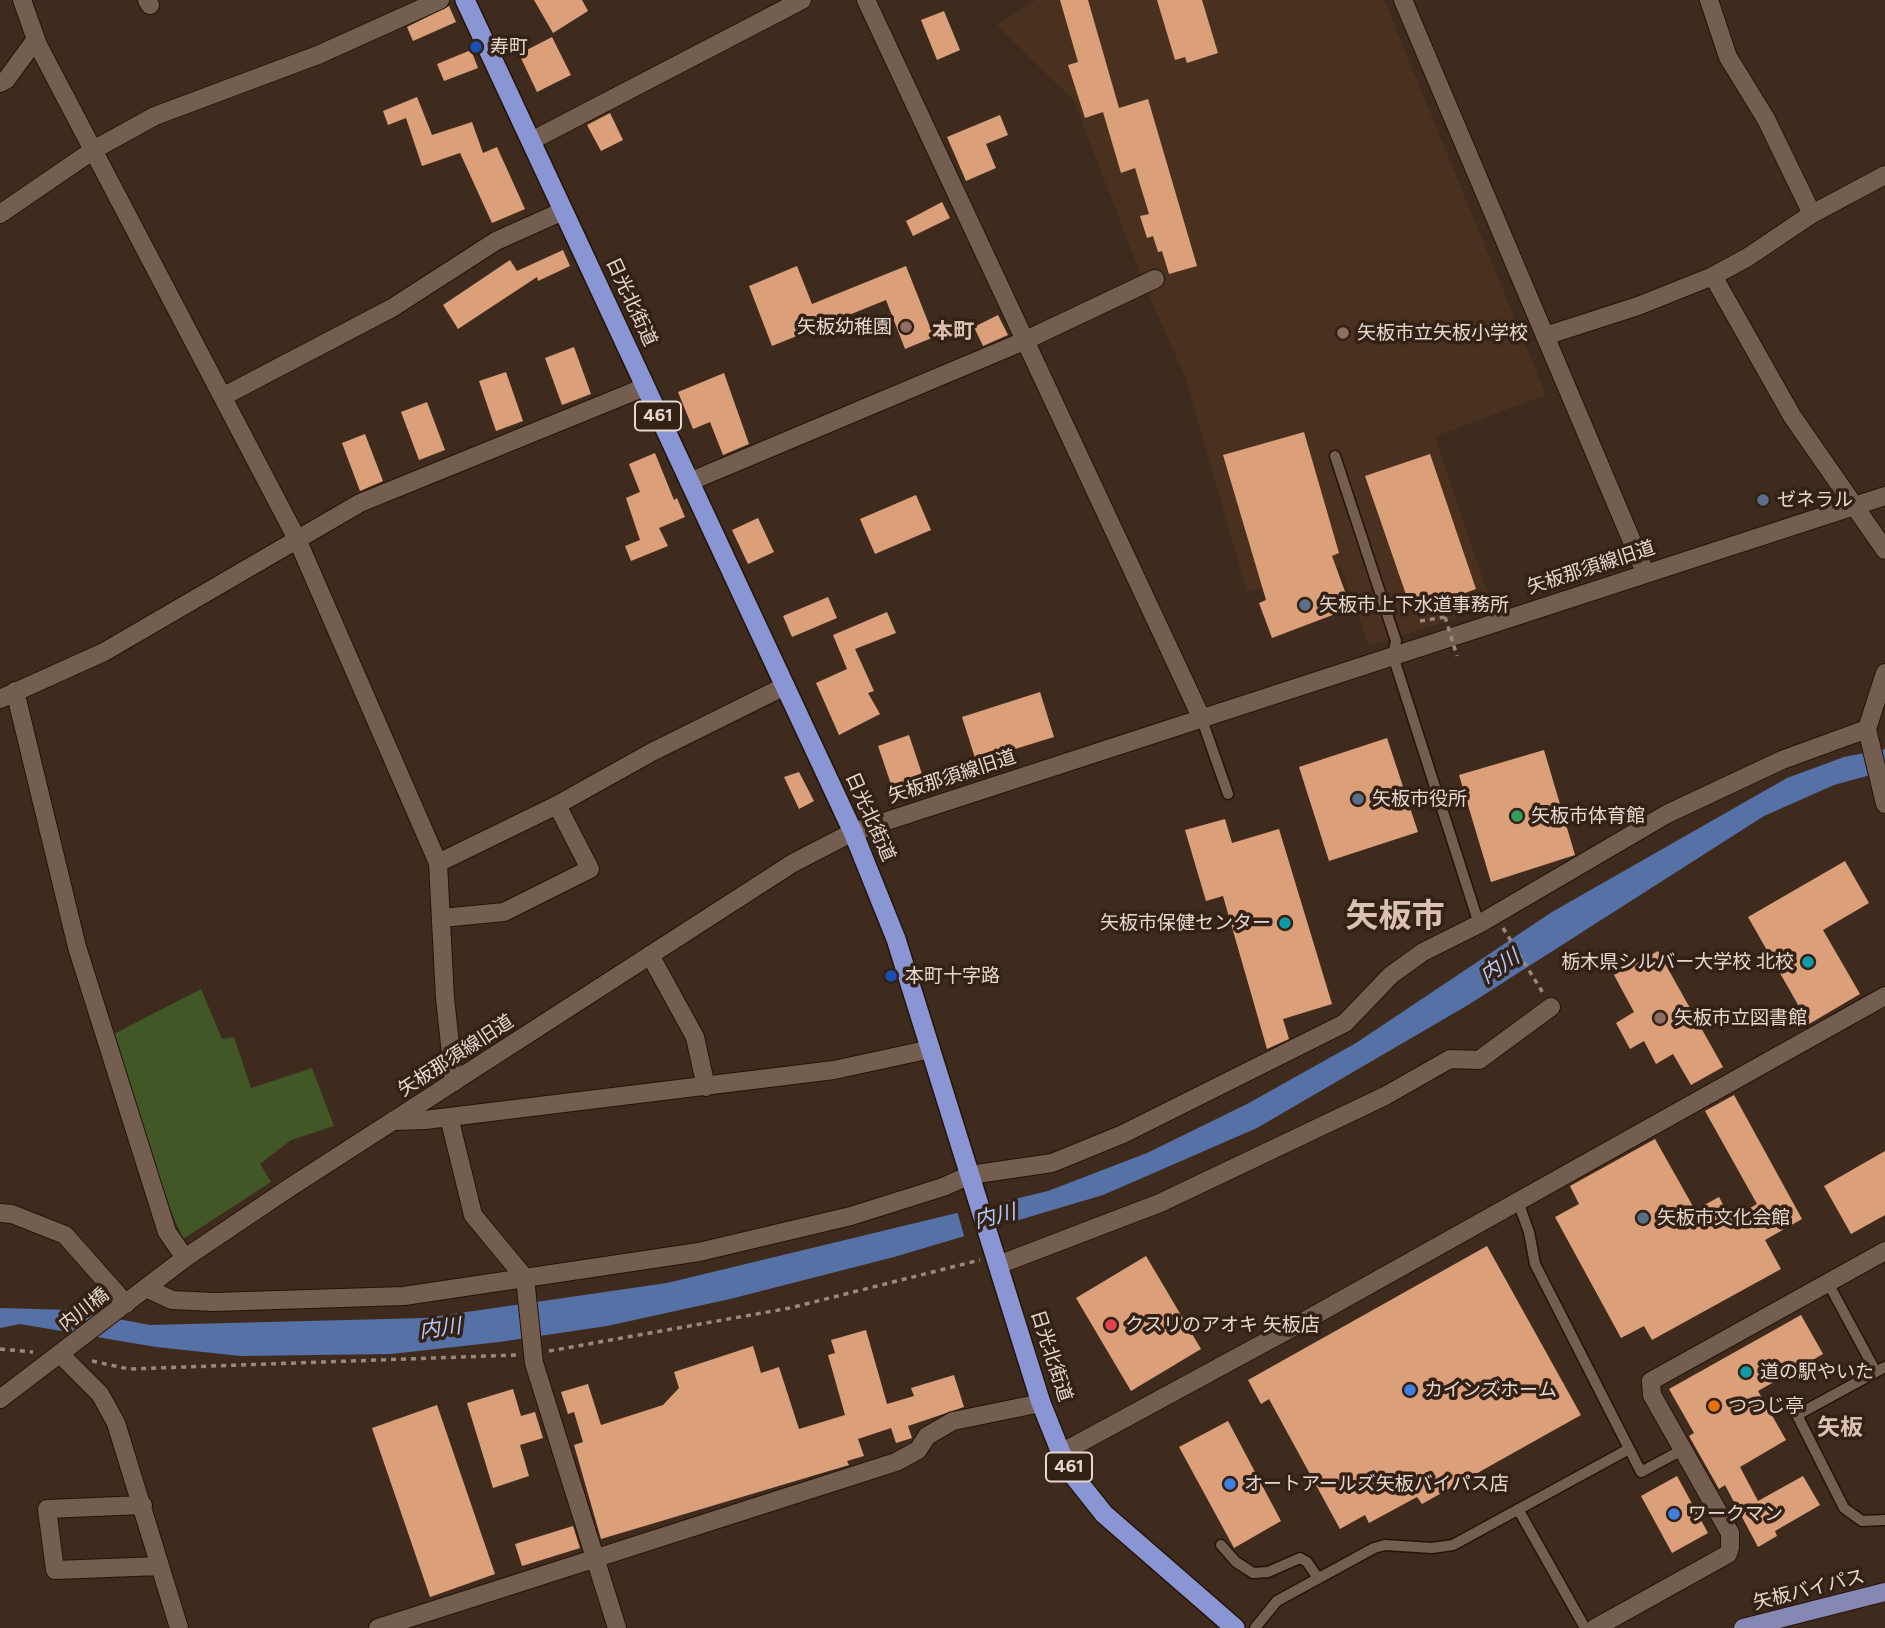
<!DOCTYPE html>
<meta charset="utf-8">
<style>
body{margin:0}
canvas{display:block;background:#3f2b1e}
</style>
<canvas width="1885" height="1628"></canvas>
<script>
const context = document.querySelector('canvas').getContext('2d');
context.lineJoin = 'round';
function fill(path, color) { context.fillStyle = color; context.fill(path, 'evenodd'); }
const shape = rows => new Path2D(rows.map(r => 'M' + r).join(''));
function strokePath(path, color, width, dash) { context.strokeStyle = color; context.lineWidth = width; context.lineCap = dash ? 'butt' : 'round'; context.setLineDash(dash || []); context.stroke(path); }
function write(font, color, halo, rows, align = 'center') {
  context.font = font + ' Figtree,"Noto Sans JP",sans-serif'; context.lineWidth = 7; context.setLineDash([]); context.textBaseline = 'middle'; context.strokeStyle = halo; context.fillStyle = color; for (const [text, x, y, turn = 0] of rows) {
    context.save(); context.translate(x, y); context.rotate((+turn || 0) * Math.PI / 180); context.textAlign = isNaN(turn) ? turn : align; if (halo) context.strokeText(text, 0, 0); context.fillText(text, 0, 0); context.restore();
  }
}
fill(shape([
 [1036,0,1384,0,1546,395,1435,436,1492,606,1369,646,1341,566,1247,592,1186,379,1146,288,1074,101,997,25]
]), '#4a301f');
fill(shape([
 [201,989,222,1039,234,1037,251,1088,312,1068,334,1126,291,1140,260,1164,271,1182,183,1239,158,1181,112,1035]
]), '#425726');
fill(shape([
 [1885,749,1885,771,1834,785,1764,816,1468,1005,1257,1128,1103,1195,894,1257,730,1299,607,1326,499,1342,391,1354,241,1356,156,1347,20,1324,0,1328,0,1308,70,1310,150,1325,425,1318,667,1283,1048,1191,1147,1153,1247,1104,1356,1043,1552,912,1787,778,1844,757]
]), '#5571a5');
fill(shape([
 [1003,1199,1011,1226,965,1239,957,1211]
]), '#3f2b1e');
fill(shape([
 [534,0,582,0,588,11,553,33],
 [1060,0,1088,0,1119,108,1148,99,1197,266,1169,274,1162,251,1158,252,1153,236,1147,238,1140,216,1149,214,1135,168,1121,173,1103,112,1085,118,1068,65,1078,62],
 [1157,0,1202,0,1218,53,1187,63,1185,57,1175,60],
 [449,6,456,22,413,41,407,27],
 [944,11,960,50,937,60,921,20],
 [552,37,571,75,537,92,519,54],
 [471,50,478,68,444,81,437,64],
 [417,97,432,135,472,122,483,153,497,147,525,209,492,223,460,153,422,166,406,118,388,125,383,111],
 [610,113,623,140,601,151,587,125],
 [1000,115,1008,135,986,144,996,168,966,181,947,137],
 [942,202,950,218,913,236,906,221],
 [563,250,570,266,538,281,537,277,458,329,443,305,510,260,517,271],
 [797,266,812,304,906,266,934,337,905,349,886,300,772,346,749,286],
 [998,315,1008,335,983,346,974,327],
 [574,347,591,394,562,405,545,358],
 [506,372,523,421,496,431,479,381],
 [724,373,749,444,723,455,710,422,693,429,678,392],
 [427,402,445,450,419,460,401,412],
 [1304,432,1339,553,1332,556,1351,608,1272,638,1259,603,1266,600,1223,455],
 [365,434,383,481,360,491,342,443],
 [655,453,674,500,677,498,685,517,659,528,668,546,631,561,625,546,640,540,626,498,640,492,629,464],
 [1430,454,1476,589,1412,612,1365,476],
 [916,495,931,530,875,554,860,519],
 [758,518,774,552,748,564,732,530],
 [828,597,837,618,792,637,783,616],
 [887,612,896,633,855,649,874,691,868,693,880,714,839,735,816,683,847,669,833,635],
 [1040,692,1054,737,976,761,962,717],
 [909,735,926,786,895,796,878,746],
 [1387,738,1418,832,1329,861,1299,767],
 [1544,750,1575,855,1491,882,1459,775],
 [799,772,814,801,799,809,784,777],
 [1225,819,1232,843,1279,829,1332,1004,1283,1019,1289,1039,1267,1049,1223,896,1206,901,1185,830],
 [1845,861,1869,903,1823,930,1860,994,1809,1024,1748,917],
 [1658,951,1723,1067,1691,1085,1673,1054,1656,1064,1644,1041,1630,1049,1616,1023,1634,1012,1614,975],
 [1734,1095,1802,1219,1765,1240,1781,1269,1652,1340,1644,1326,1621,1338,1555,1217,1579,1204,1570,1186,1655,1139,1695,1210,1719,1197,1731,1219,1757,1204,1705,1111],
 [1885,1151,1885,1215,1851,1234,1824,1186],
 [1487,1246,1581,1415,1422,1504,1417,1497,1369,1523,1365,1515,1340,1529,1269,1399,1261,1404,1248,1380],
 [1146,1256,1201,1349,1131,1391,1076,1298],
 [1801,1315,1823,1354,1758,1391,1786,1440,1740,1467,1758,1501,1803,1476,1820,1505,1775,1531,1777,1536,1758,1547,1725,1485,1719,1489,1689,1436,1694,1433,1669,1389],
 [866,1330,887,1404,914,1396,911,1388,954,1375,964,1407,908,1426,912,1438,896,1443,891,1428,858,1439,864,1456,847,1461,849,1465,601,1539,574,1445,583,1442,574,1412,568,1414,561,1392,588,1384,601,1425,663,1405,679,1388,674,1372,753,1346,761,1373,779,1367,799,1429,845,1415,828,1355,835,1353,831,1340],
 [513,1389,521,1416,535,1412,543,1438,520,1445,529,1476,493,1488,467,1403],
 [437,1405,495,1574,430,1597,372,1428],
 [1228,1421,1281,1521,1234,1548,1179,1447],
 [1677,1476,1708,1533,1672,1553,1641,1496],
 [573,1526,580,1548,522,1566,515,1544]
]), '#dba07a');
const service = shape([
 [1335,456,1396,641,1393,656,1479,924],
 [1201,717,1228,794],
 [1518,1202,1529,1232,1535,1264,1641,1472,1682,1450],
 [1828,1283,1876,1372],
 [1885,1367,1797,1415,1844,1508,1862,1521,1885,1520],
 [1518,1509,1585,1628],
 [1221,1545,1236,1562,1253,1573,1268,1572,1300,1558,1307,1562,1318,1578],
 [1255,1628,1277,1601,1374,1548,1385,1545,1432,1548,1453,1545,1629,1449]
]);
const minor = shape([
 [22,0,38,45,297,539,438,863,445,998,454,1082],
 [147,0,150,5],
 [1709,0,1728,57,1766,119,1812,214],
 [0,83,6,80,36,39],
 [531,141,802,0],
 [0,214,95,149,155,116,318,55,440,0],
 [1713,276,1792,416,1885,550],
 [1545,336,1638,306,1713,276,1748,257,1812,214,1885,175],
 [224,396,392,308,496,241,563,211],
 [689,482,1024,341,1155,279],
 [1885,673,1867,729,1885,804],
 [15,691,77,947,167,1232,185,1258],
 [0,699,104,652,360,503,645,387],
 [438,863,557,805,652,752,785,686],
 [442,918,504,912,590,869,557,805],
 [650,955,695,1037,706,1087],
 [449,1117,473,1215,525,1278,534,1363,617,1628],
 [393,1121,425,1120,834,1070,931,1049],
 [0,1213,12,1214,65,1235,126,1304],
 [998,1265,1160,1203,1385,1096,1450,1059,1479,1060,1551,1007],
 [146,1288,172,1300,214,1302,404,1296,699,1252,851,1216,943,1187,970,1175,1052,1163,1123,1134,1345,1023,1391,975,1423,952,1479,924,1667,814,1782,760,1867,729],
 [60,1354,100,1394,116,1423,179,1628],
 [1061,1453,1308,1319,1885,996],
 [143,1505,47,1509,55,1570,160,1566],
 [378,1628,896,1462,918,1450,927,1436,953,1421,1041,1403],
 [1595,1628,1728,1554,1730,1548,1730,1533,1652,1395,1651,1381,1885,1251]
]);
const tertiary = shape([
 [866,0,1201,717],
 [1403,0,1645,572],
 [0,1399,185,1258,289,1188,793,863,853,832,1885,496]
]);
const primary = shape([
 [1743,1628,1885,1592]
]);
const trunk = shape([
 [465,0,853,832,896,939,1041,1403,1061,1453,1073,1475,1104,1514,1235,1628]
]);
strokePath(service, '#251307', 13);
strokePath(minor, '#251307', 20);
strokePath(tertiary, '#251307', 20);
strokePath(primary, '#251307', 20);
strokePath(trunk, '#251307', 22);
strokePath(shape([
 [1420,621,1445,617],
 [1503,928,1543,993],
 [0,1349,33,1352],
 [549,1351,790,1308,980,1260],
 [92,1361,129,1369,517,1355]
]), '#98887e', 3.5, [5, 5]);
strokePath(service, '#745e50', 10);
strokePath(minor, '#745e50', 18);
strokePath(tertiary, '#745e50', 18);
strokePath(primary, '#8588b2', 18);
strokePath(trunk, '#8a96d3', 19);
strokePath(shape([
 [1445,617,1457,656]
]), '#98887e', 3.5, [5, 5]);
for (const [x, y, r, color] of [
 [476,47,7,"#1a4fb4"],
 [906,327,7,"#8d6e63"],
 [1343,333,7,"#8d6e63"],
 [1763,500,7,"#5c6f8a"],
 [1305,605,7,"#5c6f8a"],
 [1358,799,7,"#5c6f8a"],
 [1517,816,7,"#2e9e5b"],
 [1285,923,7,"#0f9aa8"],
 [1808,962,7,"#0f9aa8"],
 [891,976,7,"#1a4fb4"],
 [1660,1018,7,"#8d6e63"],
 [1643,1218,7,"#5c6f8a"],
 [1111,1325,7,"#e0444e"],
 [1746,1372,7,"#0f9aa8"],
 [1410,1390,7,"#3f7fe0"],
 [1714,1406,7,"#e8710a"],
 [1230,1484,7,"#3f7fe0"],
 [1674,1514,7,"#3f7fe0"]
]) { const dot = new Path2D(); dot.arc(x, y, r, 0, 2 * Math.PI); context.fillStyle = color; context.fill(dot); strokePath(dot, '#342115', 2.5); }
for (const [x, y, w] of [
 [658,416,46],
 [1069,1467,46]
]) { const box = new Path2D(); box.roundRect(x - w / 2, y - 14.5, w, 29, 5); context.fillStyle = '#342115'; context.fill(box); strokePath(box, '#e5d8d0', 2); }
write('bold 18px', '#e5d8d0', null, [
 ["461",658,416],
 ["461",1069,1467]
]);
write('19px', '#e5d8d0', '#342115', [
 ["寿町",490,47],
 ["矢板幼稚園",892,327,"right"],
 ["矢板市立矢板小学校",1357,333],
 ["ゼネラル",1777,500],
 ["矢板市上下水道事務所",1319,605],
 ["矢板市役所",1372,799],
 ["矢板市体育館",1531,816],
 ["矢板市保健センター",1271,923,"right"],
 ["栃木県シルバー大学校 北校",1794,962,"right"],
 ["本町十字路",905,976],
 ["矢板市立図書館",1674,1018],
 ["矢板市文化会館",1657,1218],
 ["クスリのアオキ 矢板店",1125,1325],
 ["道の駅やいた",1760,1372],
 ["カインズホーム",1424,1390],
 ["つつじ亭",1728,1406],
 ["オートアールズ矢板バイパス店",1244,1484],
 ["ワークマン",1688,1514]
], 'left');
write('19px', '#e5d8d0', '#342115', [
 ["日光北街道",631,302,65],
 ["矢板那須線旧道",1591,568,-18],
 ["矢板那須線旧道",952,777,-18],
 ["日光北街道",870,817,66],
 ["矢板那須線旧道",456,1056,-33],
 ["内川橋",84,1310,-38],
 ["日光北街道",1051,1356,72],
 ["矢板バイパス",1809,1590,-14]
]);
write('bold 21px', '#dbc1b1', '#342115', [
 ["本町",953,332]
]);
write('italic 21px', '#b2ccfa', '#342115', [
 ["内川",1500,967,-34],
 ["内川",995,1217,-14],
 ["内川",440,1329,-7]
]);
write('bold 23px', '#dbc1b1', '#342115', [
 ["矢板",1840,1428]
]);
write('bold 33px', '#dbc1b1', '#342115', [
 ["矢板市",1395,917]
]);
</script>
